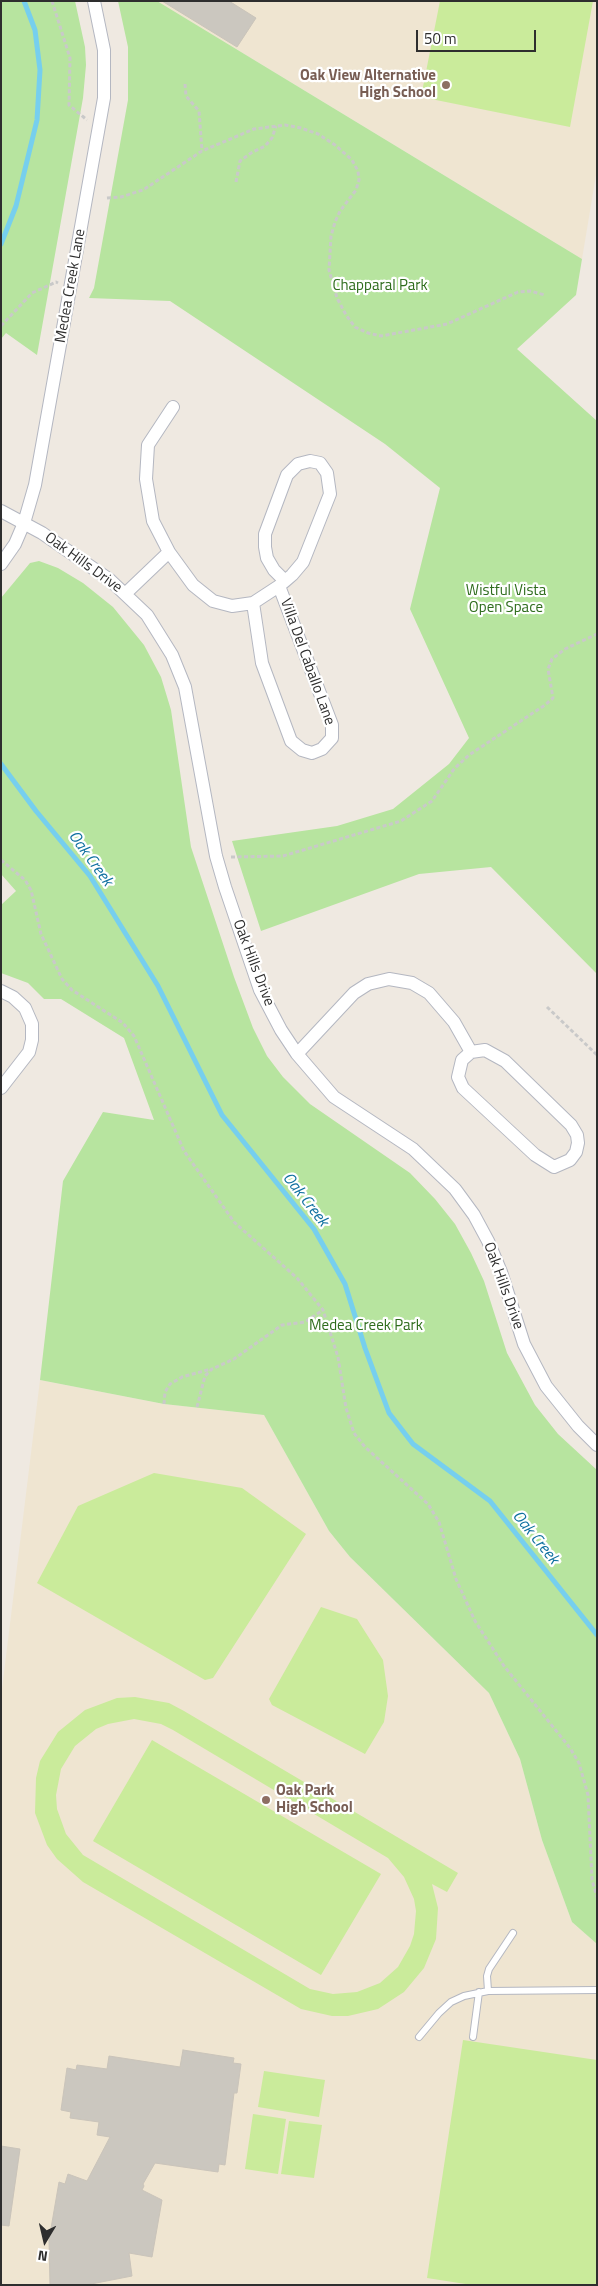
<!DOCTYPE html>
<style>
body{margin:0}
#map{position:relative;width:598px;height:2286px;overflow:hidden;background:#efe9e1;font-family:"Titillium Web",sans-serif}
canvas{display:block}
.frame{position:absolute;inset:0;border:2px solid #2e2e2e;pointer-events:none}
.north{position:absolute;left:20px;top:2216px;width:50px;height:50px;-webkit-text-stroke:4px #fff;paint-order:stroke;rotate:189deg;font-size:14px;font-weight:700;line-height:20px;text-align:center;color:#2e2e2e}
.north::after{content:'';display:block;margin:auto;width:18px;height:22px;background:#2e2e2e;clip-path:polygon(50% 0,100% 100%,50% 72%,0 100%)}
.scale{position:absolute;left:416px;top:30px;width:120px;height:22px;box-sizing:border-box;border:2px solid #2e2e2e;border-top:0;padding-left:6px;font-size:15px;line-height:18px;white-space:nowrap;color:#2e2e2e;-webkit-text-stroke:4px #fff;paint-order:stroke}
</style>
<div id="map">
<canvas width="598" height="2286"></canvas>
<div class="frame"></div>
<div class="north">N</div>
<div class="scale">50 m</div>
</div>
<script>
const context = document.querySelector('canvas').getContext('2d');
context.lineJoin = 'round';
function fill(path, color) { context.fillStyle = color; context.fill(path, 'evenodd'); }
const shape = rows => new Path2D(rows.map(r => 'M' + r).join(''));
function strokePath(path, color, width, dash) { context.strokeStyle = color; context.lineWidth = width; context.lineCap = dash ? 'butt' : 'round'; context.setLineDash(dash || []); context.stroke(path); }
function write(font, color, halo, rows, align = 'center') {
  context.font = font + ' "Titillium Web",sans-serif'; context.lineWidth = 4.5; context.setLineDash([]); context.textBaseline = 'middle'; context.strokeStyle = halo; context.fillStyle = color; for (const [text, x, y, turn = 0] of rows) {
    context.save(); context.translate(x, y); context.rotate((+turn || 0) * Math.PI / 180); context.textAlign = isNaN(turn) ? turn : align; if (halo) context.strokeText(text, 0, 0); context.fillText(text, 0, 0); context.restore();
  }
}
fill(shape([
 [157,1,597,1,597,169,582,259],
 [40,1380,164,1404,264,1415,329,1531,350,1557,489,1693,520,1759,542,1840,572,1922,597,1944,597,2285,1,2285,1,1697]
]), '#efe5d1');
fill(shape([
 [1,1,75,1,85,47,86,65,83,98,37,355,6,333,1,339],
 [118,1,157,1,582,259,576,295,517,349,597,421,597,974,491,867,419,874,261,931,232,841,337,826,393,809,449,764,469,738,410,609,440,488,385,444,170,301,89,298,94,288,128,100,128,47],
 [39,561,58,568,83,583,113,607,144,645,161,677,171,710,191,847,234,977,253,1028,267,1056,283,1077,310,1104,410,1173,435,1199,455,1224,471,1253,484,1281,507,1353,535,1405,558,1434,597,1470,597,1944,572,1922,542,1840,520,1759,489,1693,350,1557,329,1531,264,1415,164,1404,40,1380,63,1181,103,1112,154,1120,124,1038,61,999,44,999,28,983,1,973,1,905,16,891,1,874,1,598,30,563]
]), '#b7e49f');
fill(shape([
 [440,1,593,1,570,127,421,97],
 [154,1473,242,1488,306,1534,213,1678,205,1680,37,1583,78,1506],
 [321,1607,357,1619,383,1660,388,1696,384,1722,365,1754,272,1705,269,1699],
 [135,1697,169,1703,184,1711,458,1873,447,1892,432,1884,438,1908,436,1939,424,1968,404,1992,378,2009,348,2016,332,2016,301,2009,83,1882,57,1859,47,1845,35,1813,36,1778,40,1761,58,1732,85,1710,117,1698],
 [134,1719,161,1724,173,1730,388,1858,404,1877,414,1899,416,1911,414,1934,410,1946,398,1967,380,1983,357,1992,333,1994,310,1989,83,1855,66,1834,57,1809,56,1795,61,1769,75,1746,96,1729,108,1724],
 [152,1740,381,1874,321,1975,93,1841],
 [463,2040,597,2060,597,2285,472,2285,427,2278],
 [264,2071,325,2080,319,2117,258,2107],
 [253,2114,286,2119,278,2174,245,2169],
 [289,2121,322,2125,314,2178,281,2174]
]), '#caeb9b');
strokePath(shape([
 [1,244,16,206,37,120,40,70,35,30,24,1],
 [1,764,36,811,90,876,158,986,222,1115,314,1229,345,1284,365,1348,389,1413,413,1444,490,1501,597,1635]
]), '#76cfee', 5);
const building = shape([
 [162,1,229,1,256,18,237,47,162,1],
 [183,2050,234,2058,233,2063,241,2064,237,2093,234,2093,225,2165,219,2164,218,2172,155,2163,143,2184,144,2186,142,2190,162,2200,152,2257,129,2253,132,2276,86,2285,50,2285,49,2240,59,2182,65,2184,68,2174,87,2181,110,2137,97,2135,99,2122,70,2118,71,2112,61,2110,67,2068,76,2070,77,2065,107,2069,109,2056,180,2067,183,2050],
 [1,2146,20,2149,9,2226,1,2225,1,2146]
]);
fill(building, '#cbc7bf');
strokePath(building, '#cac4ba', 1);
const service = shape([
 [488,1991,487,1976,489,1969,513,1933],
 [419,2037,439,2013,451,2002,464,1996,488,1991,597,1990],
 [473,2037,479,1992]
]);
const minor = shape([
 [1,511,42,533,110,580,147,615,172,655,185,687,216,856,225,887,260,990,281,1030,297,1054,334,1097,413,1149,455,1189,474,1215,488,1241,501,1272,524,1344,546,1386,578,1426,597,1445],
 [169,552,193,585,213,601,232,606,253,603,262,663,291,741,302,750,312,753,322,749,332,738,332,725,279,586],
 [1,564,15,544,24,523,35,485,104,98,104,50,94,1],
 [125,594,169,552,153,521,146,479,148,445,173,407],
 [253,603,279,586,285,581,292,575,303,562,330,494,327,473,320,463,310,461,298,464,287,475,265,534,265,547,267,558,274,570,285,581],
 [1,991,13,997,25,1008,32,1024,32,1040,29,1052,1,1088],
 [485,1050,505,1061,571,1125,577,1135,578,1143,576,1152,570,1160,554,1167,535,1155,463,1088,458,1077,462,1060,471,1052,485,1050],
 [297,1054,354,993,368,984,389,979,412,983,429,993,454,1022,471,1052]
]);
strokePath(service, '#b4b7c1', 8);
strokePath(minor, '#b4b7c1', 14);
strokePath(shape([
 [52,1,70,58,69,105,87,120],
 [185,84,186,96,199,111,202,151],
 [236,182,240,161,251,153,265,146,272,138,276,126],
 [107,198,121,197,143,190,202,151,254,129,285,125,301,128,318,134,335,145,352,160,358,171,359,180,356,190,340,211,335,222,331,236,329,270,337,298,346,315,355,327,368,333,381,336,447,324,518,292,530,291,545,295],
 [1,326,32,293,56,282,58,283],
 [231,857,283,856,401,821,432,801,454,769,469,755,545,705,553,698,548,669,552,659,565,649,597,634],
 [1,860,25,880,31,890,41,934,62,979,72,990,123,1023,134,1036,184,1151,234,1222,297,1278,323,1310,338,1357,346,1408,354,1433,365,1447,428,1504,439,1522,456,1579,475,1621,504,1666,570,1748,579,1763,588,1795,592,1880,597,1897],
 [547,1007,597,1055],
 [164,1404,165,1392,170,1384,182,1377,211,1369],
 [197,1407,205,1376,212,1369,234,1359,282,1325,305,1322,323,1310]
]), '#c9c9c9', 3, [4, 2.5]);
strokePath(service, '#fff', 6);
strokePath(minor, '#fff', 12);
for (const [x, y, r, color] of [
 [446,85,5,"#8d6e63"],
 [266,1800,5,"#8d6e63"]
]) { const dot = new Path2D(); dot.arc(x, y, r, 0, 2 * Math.PI); context.fillStyle = color; context.fill(dot); strokePath(dot, '#fff', 2); }
write('bold 15px', '#785e54', '#fff', [
 ["Oak View Alternative",436,76],
 ["High School",436,93],
 ["Oak Park",276,1791,"left"],
 ["High School",276,1808,"left"]
], 'right');
write('15px', '#2e2e2e', '#fff', [
 ["Medea Creek Lane",71,286,-80],
 ["Oak Hills Drive",83,563,36],
 ["Villa Del Caballo Lane",307,662,70],
 ["Oak Hills Drive",253,963,69],
 ["Oak Hills Drive",503,1286,70]
]);
write('15px', '#2e6c1c', '#fff', [
 ["Chapparal Park",380,286],
 ["Wistful Vista",506,591],
 ["Open Space",506,608],
 ["Medea Creek Park",366,1326]
]);
write('italic 16px', '#0f70a0', '#fff', [
 ["Oak Creek",90,859,54],
 ["Oak Creek",305,1200,52],
 ["Oak Creek",535,1538,51]
]);
</script>
